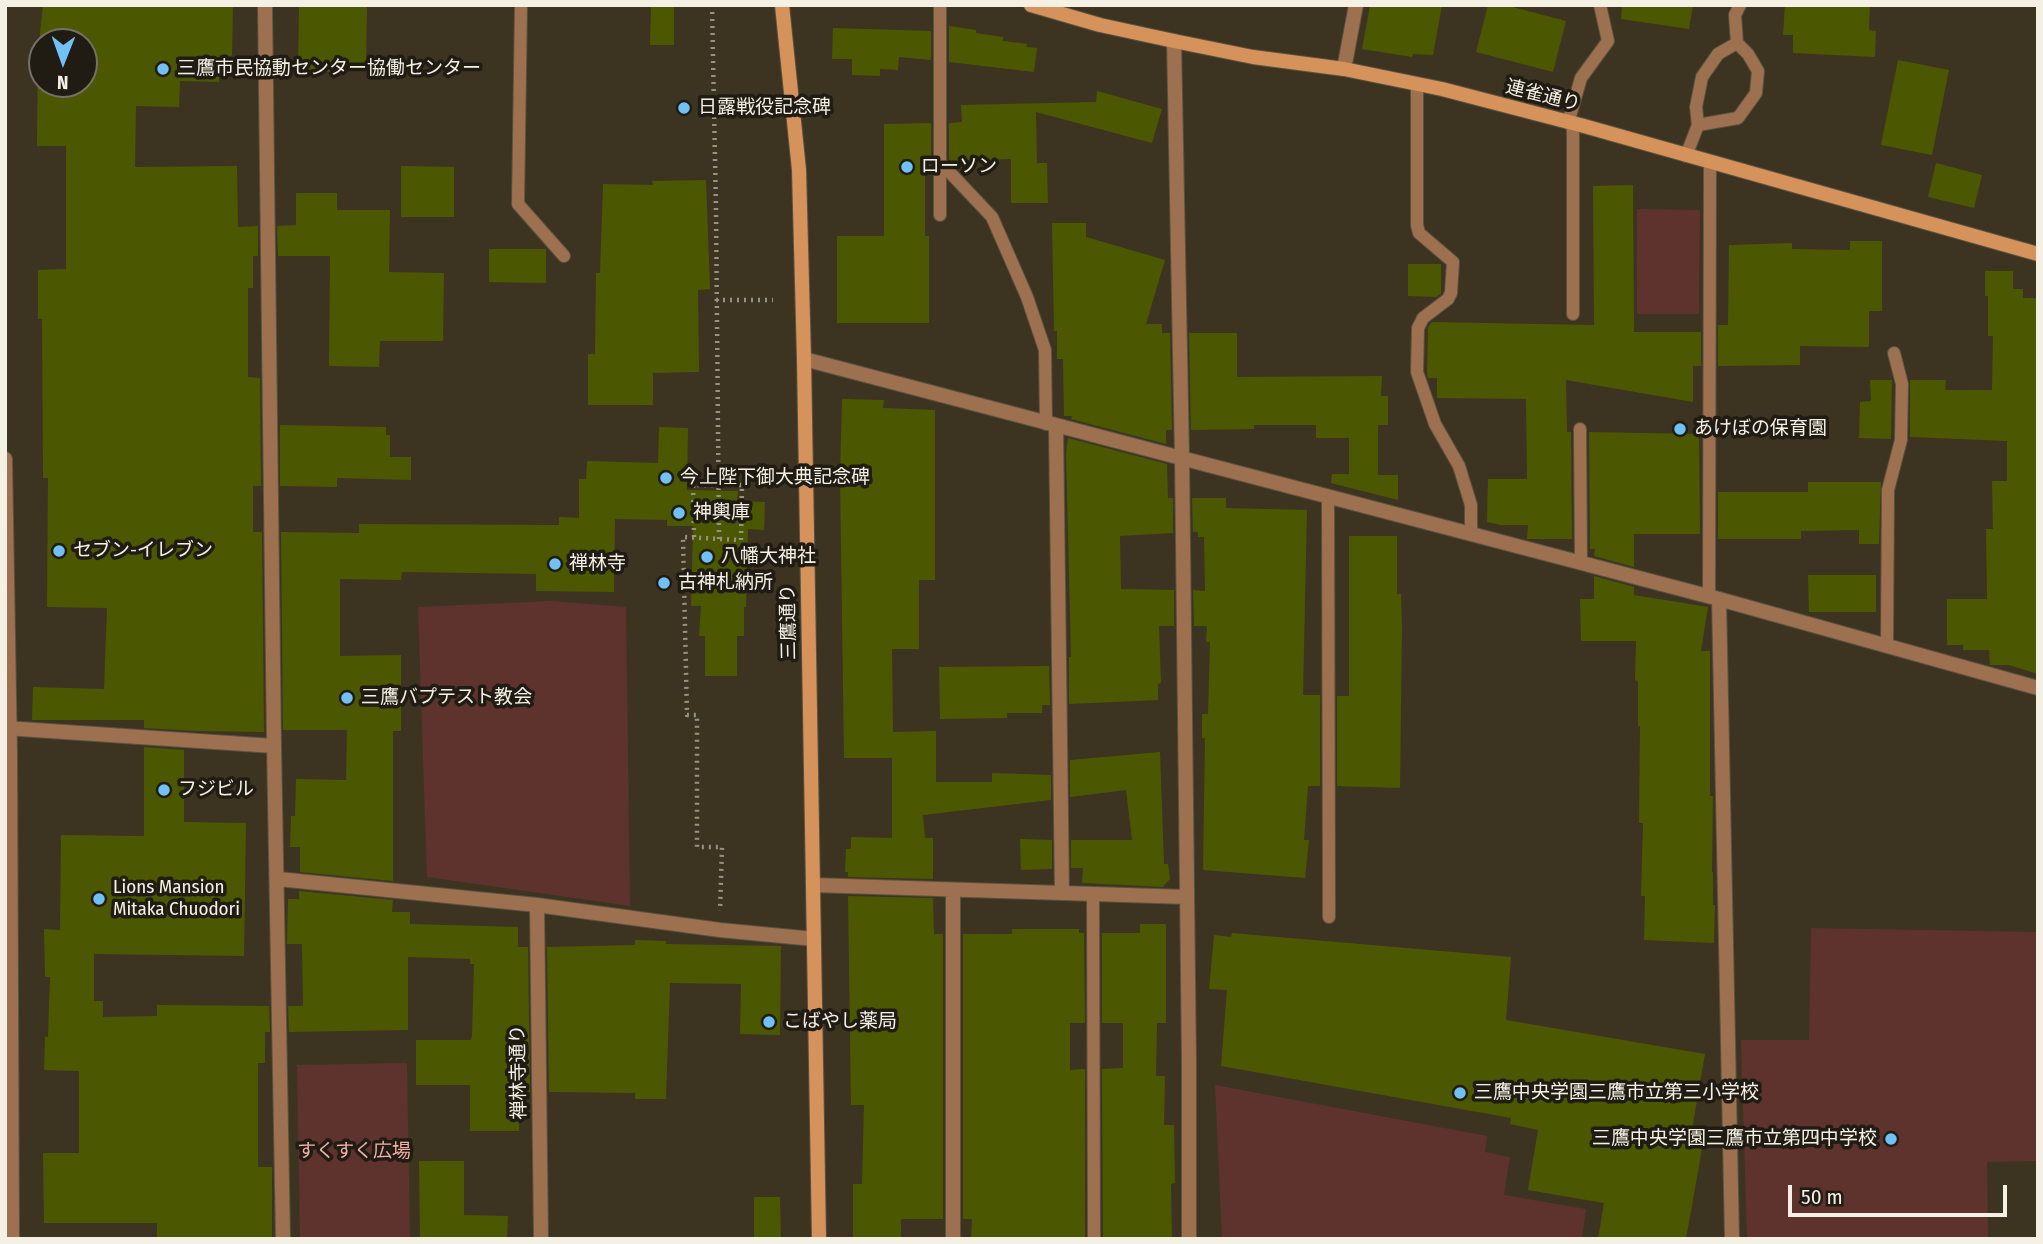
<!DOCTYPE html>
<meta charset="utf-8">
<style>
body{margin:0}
#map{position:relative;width:2043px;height:1244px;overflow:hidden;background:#3c3421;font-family:"Fira Sans Condensed",sans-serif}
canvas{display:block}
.frame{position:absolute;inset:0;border:7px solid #f5f0e4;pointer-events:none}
.north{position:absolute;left:28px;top:28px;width:70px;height:70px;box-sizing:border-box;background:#201c14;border:2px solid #757167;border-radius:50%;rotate:181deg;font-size:19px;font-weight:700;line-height:28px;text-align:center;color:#f5f0e4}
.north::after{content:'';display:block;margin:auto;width:24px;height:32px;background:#71c1f5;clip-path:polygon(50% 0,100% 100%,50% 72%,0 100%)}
.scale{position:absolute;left:1788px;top:1185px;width:219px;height:32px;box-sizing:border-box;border:4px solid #f5f0e4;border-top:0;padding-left:9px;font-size:21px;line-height:24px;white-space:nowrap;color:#f5f0e4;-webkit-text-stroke:5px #201c14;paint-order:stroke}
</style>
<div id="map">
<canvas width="2043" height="1244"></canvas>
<div class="frame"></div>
<div class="north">N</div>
<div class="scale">50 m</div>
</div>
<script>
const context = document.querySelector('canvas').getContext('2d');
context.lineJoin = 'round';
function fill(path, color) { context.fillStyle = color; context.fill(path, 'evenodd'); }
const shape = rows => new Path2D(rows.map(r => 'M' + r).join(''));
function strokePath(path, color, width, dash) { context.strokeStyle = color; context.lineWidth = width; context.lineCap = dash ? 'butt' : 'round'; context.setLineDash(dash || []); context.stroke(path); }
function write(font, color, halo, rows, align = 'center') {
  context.font = font + ' "Fira Sans Condensed","Noto Sans JP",sans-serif'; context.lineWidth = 7; context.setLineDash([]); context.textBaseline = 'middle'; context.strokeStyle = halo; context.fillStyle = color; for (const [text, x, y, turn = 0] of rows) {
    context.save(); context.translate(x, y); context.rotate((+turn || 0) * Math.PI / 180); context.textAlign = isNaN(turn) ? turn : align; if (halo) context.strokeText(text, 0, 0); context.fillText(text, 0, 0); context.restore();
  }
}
fill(shape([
 [1637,209,1700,210,1699,314,1637,314],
 [551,601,626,607,630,906,427,877,418,607],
 [1811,928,2038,932,2038,1161,1987,1162,1988,1239,1747,1239,1741,1040,1809,1040],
 [407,1063,410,1239,300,1239,297,1065],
 [1215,1085,1487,1136,1485,1152,1510,1157,1504,1195,1586,1209,1582,1239,1222,1239]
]), '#5e332d');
fill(shape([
 [43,5,233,5,232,56,219,55,219,82,180,81,179,107,136,106,135,167,237,166,238,227,258,226,258,256,253,256,253,288,248,288,248,377,260,378,261,486,253,486,253,532,262,532,264,732,197,731,144,728,144,720,32,720,33,687,104,689,107,608,47,607,48,478,43,478,42,319,38,319,38,270,66,269,66,146,37,146,38,52],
 [42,42,84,42,84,84,42,84],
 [299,5,367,5,366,67,343,67,343,72,298,72],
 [651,5,674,5,674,45,650,45],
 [1370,5,1442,5,1433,55,1413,54,1412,57,1362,49],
 [1488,5,1505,5,1566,21,1553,72,1476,52],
 [1622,5,1693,5,1689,29,1621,19],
 [1785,5,1870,5,1869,30,1876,31,1875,57,1793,53,1793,35,1783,35],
 [949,26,976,30,976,33,1003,37,1003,41,1027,44,1026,47,1037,48,1034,72,949,62],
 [833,28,931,31,931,60,899,57,898,70,880,69,880,76,852,75,852,59,832,59],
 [1898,60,1949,70,1932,155,1881,145],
 [1097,91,1162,109,1152,143,1036,112,1037,163,1047,163,1048,203,1011,203,1011,159,951,161,949,159,949,123,962,122,961,105,1096,102],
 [931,123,931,161,925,161,925,236,929,236,929,323,837,323,837,236,884,236,884,124],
 [1936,163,1982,175,1974,208,1928,197],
 [401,166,454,167,454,217,401,217],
 [706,180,710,289,698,290,699,372,653,373,653,405,588,405,588,354,595,354,596,273,600,273,603,184,653,185,652,181],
 [1633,185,1634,332,1701,332,1701,366,1693,366,1693,402,1566,380,1567,432,1571,432,1572,539,1527,539,1528,525,1501,525,1487,522,1488,479,1527,479,1526,399,1437,398,1437,378,1428,378,1427,375,1428,327,1432,322,1594,325,1593,186],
 [296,193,337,193,337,210,390,210,389,272,444,273,443,341,380,341,379,367,329,366,330,256,278,256,277,226,296,225],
 [1052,223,1086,223,1086,237,1165,260,1146,324,1162,324,1162,333,1170,333,1172,430,1166,430,1166,444,1071,419,1072,416,1064,416,1063,359,1057,359,1057,331,1054,331],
 [1850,241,1882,241,1882,311,1869,311,1869,347,1800,346,1800,365,1718,366,1718,325,1728,325,1729,245,1792,243,1792,249,1850,250],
 [489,249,546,249,546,283,489,282],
 [1408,264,1441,264,1441,294,1436,297,1408,296],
 [1985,271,2013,271,2013,289,2023,289,2023,298,2038,298,2038,674,2009,665,1990,665,1989,650,1963,650,1963,645,1947,645,1947,599,1987,599,1986,529,1993,529,1992,481,2007,481,2007,441,1910,437,1910,380,1946,380,1945,390,1992,390,1993,336,1988,336,1988,296,1985,296],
 [1189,333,1237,333,1237,377,1382,376,1381,396,1388,396,1388,425,1378,425,1378,475,1398,475,1398,500,1331,483,1332,474,1349,474,1349,438,1316,438,1316,425,1254,425,1254,429,1191,430],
 [1870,380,1892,380,1891,439,1859,438,1860,402,1871,401],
 [842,399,884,400,883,408,935,410,935,580,919,580,919,649,892,649,893,732,936,731,936,782,992,782,992,773,1051,775,1051,800,923,815,925,838,933,838,933,879,848,877,848,872,845,872,846,849,851,849,851,837,892,838,892,758,844,758,840,475],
 [280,425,386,427,386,435,390,435,390,457,411,457,411,480,337,478,337,487,280,486],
 [659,427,688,428,687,490,738,491,737,501,765,502,764,530,748,529,746,607,744,607,744,636,737,636,737,676,705,676,705,636,699,636,701,606,691,606,693,526,667,526,667,520,615,519,614,592,536,591,536,574,402,572,401,580,340,579,340,656,401,655,401,731,393,731,393,881,300,872,300,847,290,847,291,816,295,816,296,779,346,780,347,730,283,730,281,532,359,533,359,524,559,525,559,517,579,518,579,479,586,479,587,461,658,463],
 [1589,432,1699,434,1700,534,1634,534,1634,567,1594,556,1595,549,1590,549],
 [1068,438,1167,464,1168,498,1173,498,1173,533,1120,536,1121,589,1174,590,1174,626,1159,626,1161,683,1158,684,1158,700,1069,704,1069,657,1071,657,1066,453],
 [1808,482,1881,482,1879,544,1859,544,1859,530,1801,531,1801,539,1718,539,1718,492,1808,492],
 [1192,498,1226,498,1226,508,1307,510,1303,695,1320,695,1320,786,1308,786,1304,840,1309,840,1305,878,1203,870,1205,738,1202,738,1202,714,1208,714,1210,642,1206,642,1207,626,1194,626,1193,590,1205,591,1204,537,1198,537,1198,532,1193,532],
 [1349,536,1397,536,1397,594,1401,594,1402,626,1400,788,1337,786,1337,696,1349,696],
 [1808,575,1876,575,1876,612,1809,612],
 [1594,576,1634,587,1634,595,1708,607,1701,651,1710,651,1710,796,1713,796,1712,872,1713,872,1713,905,1715,905,1714,943,1644,940,1645,896,1641,896,1643,823,1639,823,1640,726,1638,726,1638,681,1635,680,1636,641,1581,641,1580,599,1594,599],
 [1049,666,1050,705,1042,705,1042,713,1007,713,1007,718,940,719,939,667],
 [144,747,184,750,184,822,246,823,244,956,94,954,94,1001,103,1001,103,1017,157,1016,157,1005,269,1006,270,1032,265,1032,265,1063,258,1063,258,1167,272,1167,272,1239,157,1239,157,1223,44,1223,43,1153,79,1153,79,1071,44,1070,45,1037,48,1037,50,977,45,977,44,929,60,930,61,835,144,836],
 [1160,752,1164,864,1168,864,1170,879,1163,887,1082,883,1083,868,1071,868,1071,840,1132,840,1126,790,1070,797,1070,760],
 [1020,839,1052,840,1052,869,1021,870],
 [299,891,393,900,392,912,410,912,410,924,518,927,518,947,528,947,530,1092,519,1092,519,1131,470,1131,470,1085,416,1085,416,1040,471,1040,472,1036,474,964,470,964,470,959,408,957,408,1030,289,1032,288,1006,303,1006,302,944,287,944,288,899,299,899],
 [848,896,933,898,934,934,943,934,943,1219,901,1219,901,1239,853,1239,853,1184,862,1184,864,1105,851,1105],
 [1140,924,1166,924,1166,1023,1157,1023,1156,1076,1165,1076,1164,1125,1174,1125,1175,1183,1171,1184,1172,1239,1103,1239,1102,1069,1123,1068,1123,1023,1102,1023,1102,933,1140,933],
 [1012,929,1079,929,1079,933,1084,933,1085,1023,1070,1023,1070,1070,1085,1069,1085,1239,971,1239,972,1219,963,1219,963,934,1012,934],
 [1232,933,1511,957,1506,1020,1705,1054,1692,1130,1705,1132,1686,1239,1598,1239,1604,1203,1528,1190,1538,1130,1510,1124,1511,1118,1221,1066,1227,990,1209,989,1214,935,1231,937],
 [635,940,666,941,666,944,781,946,780,1035,740,1034,741,984,670,983,666,1099,635,1099,635,1093,549,1092,547,947,635,945],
 [419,1161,464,1161,464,1215,508,1216,507,1239,420,1239],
 [754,1197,780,1197,781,1239,754,1239]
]), '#4c5801');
const service = shape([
 [521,5,518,204,564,256],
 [940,5,940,215],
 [1417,84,1417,225,1419,233,1453,262,1451,293,1448,299,1423,318,1418,328,1417,372,1435,424,1459,466,1471,505,1471,533],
 [1568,123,1581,78,1608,41,1600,5],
 [1573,124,1573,314],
 [1698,125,1738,118,1756,93,1758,71,1748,54,1737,43],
 [1686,156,1698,125,1696,107,1702,77,1718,54,1737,43,1735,15,1740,5],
 [940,162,992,217,1027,297,1045,350,1046,424],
 [1580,429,1581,562],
 [1328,496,1329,917],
 [1709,596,1710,163],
 [1887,645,1888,490,1901,440,1902,384,1894,353],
 [1093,894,1094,1239]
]);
const minor = shape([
 [265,5,274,746,283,1239],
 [1174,41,1182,457,1189,1063,1189,1239],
 [1344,69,1356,5],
 [804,359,1719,599,2038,688],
 [1056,427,1062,893],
 [1719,599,1732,1239],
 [5,728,274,746],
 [278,879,537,905,720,930,814,939],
 [813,885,1187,897],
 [537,905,541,1239],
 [953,1239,953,890]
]);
const tertiary = shape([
 [5,459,10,754,12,1239]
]);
const secondary = shape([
 [782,5,799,170,804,359,819,1239],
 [1031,5,1100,25,1174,41,1253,57,1344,69,1442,89,1584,126,2038,254]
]);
strokePath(service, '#5a5240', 14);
strokePath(minor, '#5a5240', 16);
strokePath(tertiary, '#5a5240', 16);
strokePath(secondary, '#5a5240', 16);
strokePath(shape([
 [712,5,716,209,719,539],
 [716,300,773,300],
 [694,537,693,485,742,485,741,540,683,537,687,715,697,715,697,847,722,847,720,911]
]), '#989282', 4.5, [2, 5]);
strokePath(service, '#9d7150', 12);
strokePath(minor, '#9d7150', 14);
strokePath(tertiary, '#9d7150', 14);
strokePath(secondary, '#d6925b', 14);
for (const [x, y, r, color] of [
 [163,69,7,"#71c1f5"],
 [684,108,7,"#71c1f5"],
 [907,167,7,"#71c1f5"],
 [1680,429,7,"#71c1f5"],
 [666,478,7,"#71c1f5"],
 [679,513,7,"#71c1f5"],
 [59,551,7,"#71c1f5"],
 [707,557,7,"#71c1f5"],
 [555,564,7,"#71c1f5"],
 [664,583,7,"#71c1f5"],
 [347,698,7,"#71c1f5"],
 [164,790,7,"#71c1f5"],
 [99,899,7,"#71c1f5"],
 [769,1022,7,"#71c1f5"],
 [1460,1093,7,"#71c1f5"],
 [1891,1139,7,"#71c1f5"]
]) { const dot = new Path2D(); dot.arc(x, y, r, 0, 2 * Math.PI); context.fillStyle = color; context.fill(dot); strokePath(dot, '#201c14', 2.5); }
write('19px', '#f5f0e4', '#201c14', [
 ["三鷹市民協動センター協働センター",177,69],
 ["日露戦役記念碑",698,108],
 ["ローソン",921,167],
 ["あけぼの保育園",1694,429],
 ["今上陛下御大典記念碑",680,478],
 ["神輿庫",693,513],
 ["セブン-イレブン",73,551],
 ["八幡大神社",721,557],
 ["禅林寺",569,564],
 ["古神札納所",678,583],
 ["三鷹バプテスト教会",361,698],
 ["フジビル",178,790],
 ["Lions Mansion",113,888],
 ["Mitaka Chuodori",113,910],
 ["こばやし薬局",783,1022],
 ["三鷹中央学園三鷹市立第三小学校",1474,1093],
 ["三鷹中央学園三鷹市立第四中学校",1877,1139,"right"]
], 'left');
write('19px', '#f5f0e4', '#201c14', [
 ["連雀通り",1543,96,14],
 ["三鷹通り",789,622,-91],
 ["禅林寺通り",519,1072,-91]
]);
write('19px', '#f1b0a6', '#201c14', [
 ["すくすく広場",354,1152]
]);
</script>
